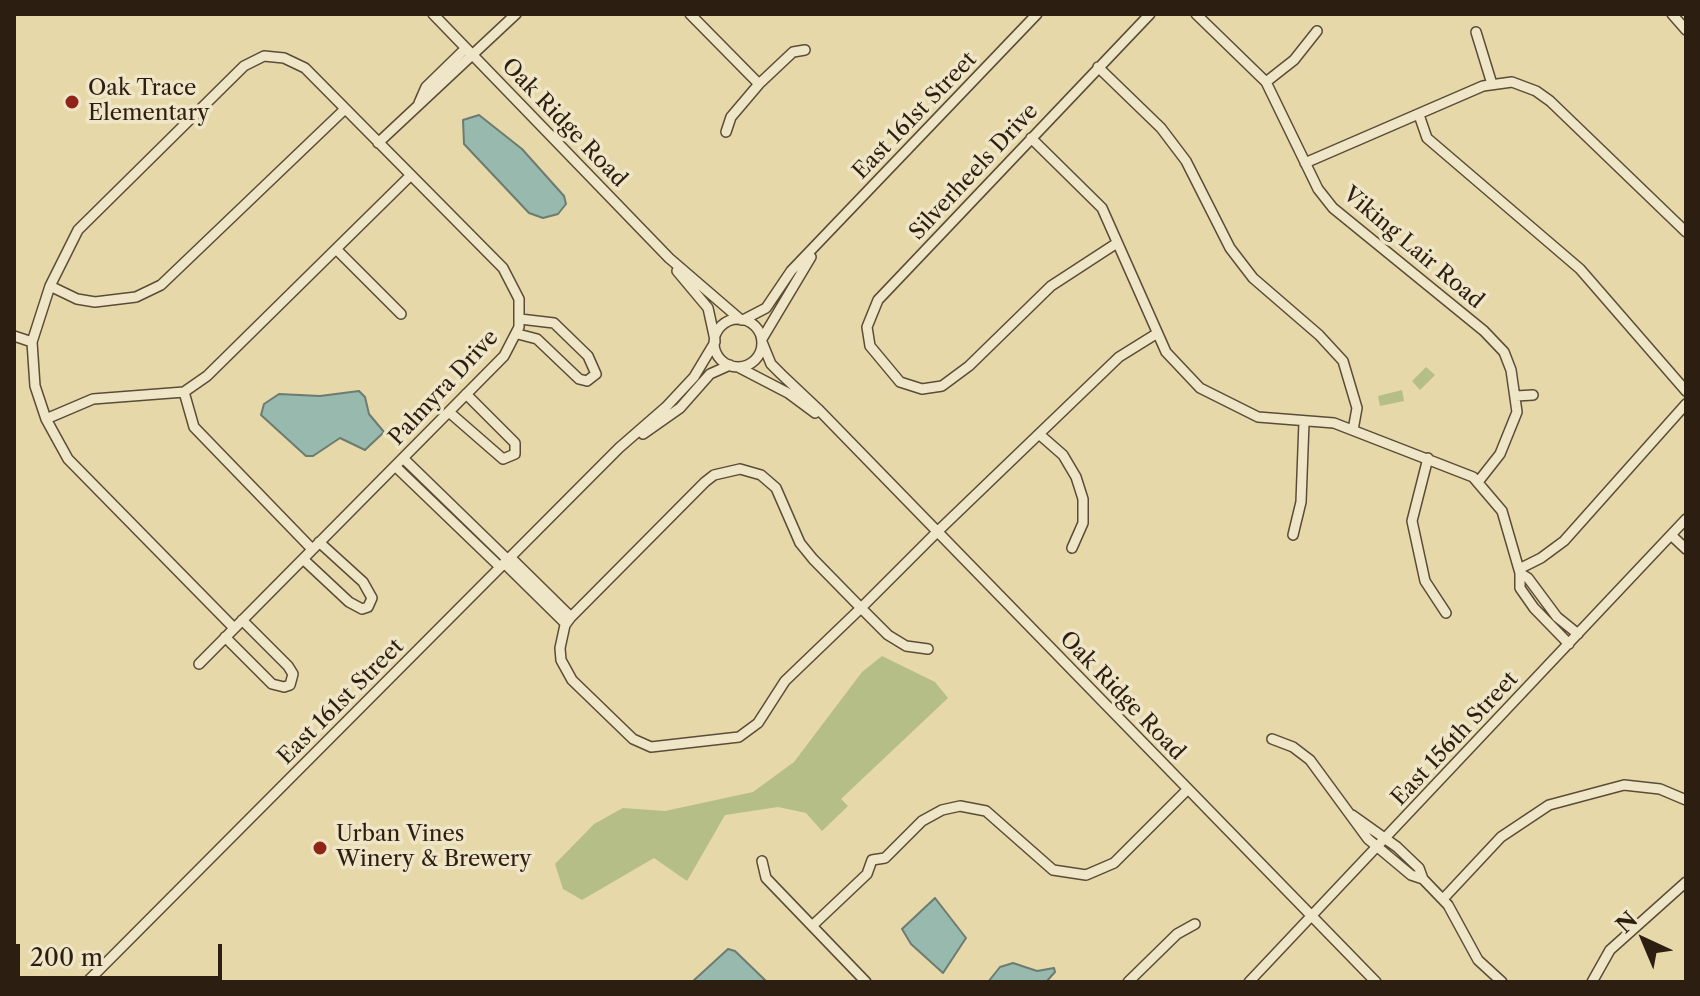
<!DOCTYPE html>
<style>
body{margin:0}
#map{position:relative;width:1700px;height:996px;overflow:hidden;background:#e6d8a9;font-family:"Libre Caslon Text",serif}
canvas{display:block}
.frame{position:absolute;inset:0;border:16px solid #2d1e12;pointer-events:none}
.north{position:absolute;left:1604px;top:900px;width:80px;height:80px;-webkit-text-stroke:6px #efe6c7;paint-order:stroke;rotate:316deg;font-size:22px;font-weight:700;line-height:32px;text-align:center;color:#2d1e12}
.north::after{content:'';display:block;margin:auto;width:28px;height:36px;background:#2d1e12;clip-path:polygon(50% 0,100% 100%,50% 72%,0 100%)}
.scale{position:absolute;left:16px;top:944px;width:206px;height:36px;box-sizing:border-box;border:4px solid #2d1e12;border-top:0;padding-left:10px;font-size:24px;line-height:28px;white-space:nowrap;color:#2d1e12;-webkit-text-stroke:6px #efe6c7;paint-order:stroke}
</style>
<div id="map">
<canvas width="1700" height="996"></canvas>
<div class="frame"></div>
<div class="north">N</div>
<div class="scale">200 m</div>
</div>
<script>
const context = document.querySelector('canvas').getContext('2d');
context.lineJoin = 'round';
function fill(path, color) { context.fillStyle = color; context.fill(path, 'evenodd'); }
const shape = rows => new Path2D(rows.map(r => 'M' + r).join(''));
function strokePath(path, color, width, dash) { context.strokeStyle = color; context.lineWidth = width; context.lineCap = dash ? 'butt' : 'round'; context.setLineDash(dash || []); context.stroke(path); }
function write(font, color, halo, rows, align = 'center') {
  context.font = font + ' "Libre Caslon Text",serif'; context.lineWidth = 7; context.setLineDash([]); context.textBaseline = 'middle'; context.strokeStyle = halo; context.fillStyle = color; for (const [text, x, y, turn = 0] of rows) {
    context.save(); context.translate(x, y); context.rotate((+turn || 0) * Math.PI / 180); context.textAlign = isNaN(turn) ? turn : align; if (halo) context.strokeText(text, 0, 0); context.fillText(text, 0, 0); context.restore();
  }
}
fill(shape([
 [1426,367,1435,375,1420,390,1412,381],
 [1402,390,1404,401,1380,406,1378,396],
 [882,656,935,682,948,698,841,799,848,806,822,831,806,813,778,807,725,815,687,881,654,858,582,900,563,889,555,864,594,824,623,808,665,811,753,792,794,762,862,672]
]), '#b6be87');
const water = shape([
 [479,115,522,149,564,196,566,204,558,214,543,218,529,213,464,144,463,120,479,115],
 [359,391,365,397,369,414,384,432,365,450,340,438,313,456,306,456,261,415,264,404,279,394,320,396,359,391],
 [935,898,966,938,943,973,911,944,902,929,935,898],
 [728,949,735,951,767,982,692,982,728,949],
 [1013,963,1037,971,1054,968,1055,972,1046,982,988,982,1000,967,1013,963]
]);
fill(water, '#97b9ae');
strokePath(water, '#6d7b70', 2);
const minor = shape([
 [433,14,669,258,741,320],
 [690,14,759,84],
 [1196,14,1266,82,1318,189,1333,208,1484,331,1504,352,1511,370,1517,412,1500,454,1478,482],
 [1672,14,1686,30],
 [1476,32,1492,84],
 [1098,67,1161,128,1186,161,1230,248,1253,278,1319,335,1343,361,1357,408,1353,430],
 [1266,82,1294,60,1317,31],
 [419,103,426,87,466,48],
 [1419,115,1427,138,1580,269,1686,391],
 [726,132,731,117,759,84,793,52,805,50],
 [1031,138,1102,208,1166,352,1200,388,1258,417,1334,423,1473,477,1502,511,1520,573,1520,588,1534,608,1569,644],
 [378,143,516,14],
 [1305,163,1483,86,1512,82,1536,91,1550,101,1686,232],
 [1117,243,1051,286,969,366,942,386,922,389,900,382,870,346,867,327,878,300,1150,14],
 [336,249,401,314],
 [677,271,708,308,715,340],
 [50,286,77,299,95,302,136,297,161,285,345,109],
 '714 343a24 24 0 1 1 48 0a24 24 0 1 1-48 0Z',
 [743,320,766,308,791,271,1037,14],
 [518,334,537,339,579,379,587,381,596,374,588,356,554,323,520,319],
 [14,336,32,342],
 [762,339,811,257],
 [762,342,771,364,781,374,818,409,1376,982],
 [738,367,788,393,815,413],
 [184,392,194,427,312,549],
 [1516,396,1533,395],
 [449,412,503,459,515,454,515,443,466,394],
 [46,419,93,399,184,392,207,376,410,176],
 [643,434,680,408,710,374,730,365],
 [1039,434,1063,455,1076,477,1083,499,1083,523,1072,548],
 [403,458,508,560],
 [1428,458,1412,521,1425,581,1446,613],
 [395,466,500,567],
 [1293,535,1301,502,1304,422],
 [1671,535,1686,549],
 [510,557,571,617],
 [303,559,349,602,362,609,368,607,372,598,363,582,319,542],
 [504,563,566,624],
 [1519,569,1541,558,1564,541,1686,404],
 [1520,573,1528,578,1557,617,1578,634],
 [225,637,272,684,284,687,290,685,293,674,288,666,242,620],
 [928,649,906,646,888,635,861,608,813,559,800,543,776,488,761,475,740,469,714,475,705,482,571,617,565,625,560,648,561,660,572,680,633,739,651,747,739,737,758,723,785,681,861,608,937,532,1119,357,1156,334],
 [199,664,504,356,519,327,519,299,503,268,305,68,284,58,264,56,244,66,78,230,50,286,32,342,35,386,46,419,68,459,234,628],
 [1272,739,1293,747,1310,760,1368,839,1411,875,1423,879,1448,905,1478,960,1502,982],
 [1352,815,1397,847,1419,868,1423,879],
 [762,861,766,878,866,982],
 [1443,899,1501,837,1549,805,1624,785,1660,789,1686,800],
 [812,926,867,874,872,860,885,858,922,821,942,810,960,806,986,811,1053,870,1086,875,1114,863,1188,789],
 [87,982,619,448,666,407,694,377,715,342],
 [1128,982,1177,934,1195,924],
 [1249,982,1686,519],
 [1592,982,1610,950,1686,882]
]);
strokePath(minor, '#5b4c38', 12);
strokePath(minor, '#efe6c7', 9);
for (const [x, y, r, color] of [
 [72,102,8,"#8f2418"],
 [320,848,8,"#8f2418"]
]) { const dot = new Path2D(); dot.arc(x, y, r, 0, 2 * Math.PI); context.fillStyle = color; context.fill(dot); strokePath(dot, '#efe6c7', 3); }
write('22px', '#2d1e12', '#efe6c7', [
 ["Oak Trace",88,89],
 ["Elementary",88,114],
 ["Urban Vines",336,835],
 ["Winery & Brewery",336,860]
], 'left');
write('22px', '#2d1e12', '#efe6c7', [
 ["East 161st Street",915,116,-46],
 ["Oak Ridge Road",564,123,46],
 ["Silverheels Drive",974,172,-47],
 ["Viking Lair Road",1413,248,40],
 ["Palmyra Drive",444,388,-47],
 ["Oak Ridge Road",1122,696,46],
 ["East 161st Street",341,702,-45],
 ["East 156th Street",1455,739,-47]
]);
</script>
